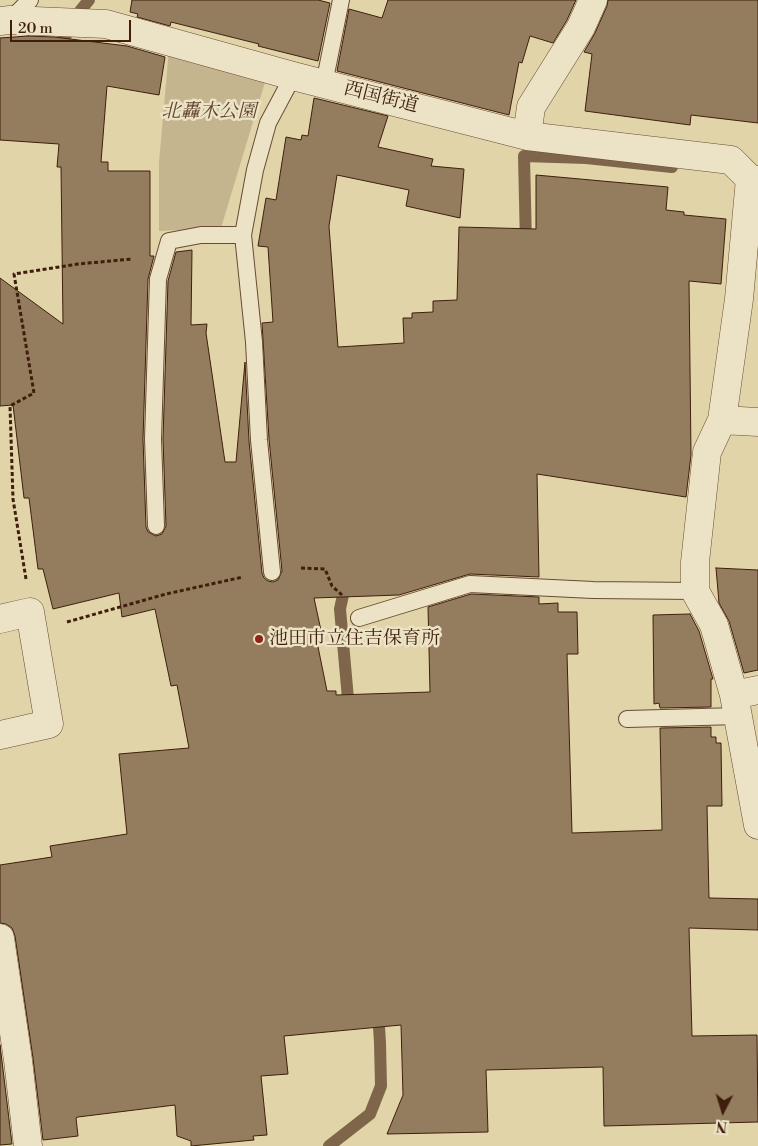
<!DOCTYPE html>
<meta charset="utf-8">
<style>
body{margin:0}
#map{position:relative;width:758px;height:1146px;overflow:hidden;background:#e1d4a9;font-family:"Libre Bodoni",serif}
canvas{display:block}
.north{position:absolute;left:698px;top:1086px;width:50px;height:50px;-webkit-text-stroke:4px #ece3c7;paint-order:stroke;rotate:185deg;font-size:14px;font-weight:700;line-height:20px;text-align:center;color:#3f1f0c}
.north::after{content:'';display:block;margin:auto;width:18px;height:22px;background:#3f1f0c;clip-path:polygon(50% 0,100% 100%,50% 72%,0 100%)}
.scale{position:absolute;left:10px;top:20px;width:121px;height:22px;box-sizing:border-box;border:2px solid #3f1f0c;border-top:0;padding-left:6px;font-size:15px;line-height:18px;white-space:nowrap;color:#3f1f0c;-webkit-text-stroke:4px #ece3c7;paint-order:stroke}
</style>
<div id="map">
<canvas width="758" height="1146"></canvas>
<div class="north">N</div>
<div class="scale">20 m</div>
</div>
<script>
const context = document.querySelector('canvas').getContext('2d');
context.lineJoin = 'round';
function fill(path, color) { context.fillStyle = color; context.fill(path, 'evenodd'); }
const shape = rows => new Path2D(rows.map(r => 'M' + r).join(''));
function strokePath(path, color, width, dash) { context.strokeStyle = color; context.lineWidth = width; context.lineCap = dash ? 'butt' : 'round'; context.setLineDash(dash || []); context.stroke(path); }
function write(font, color, halo, rows, align = 'center') {
  context.font = font + ' "Libre Bodoni","Noto Serif JP",serif'; context.lineWidth = 5; context.setLineDash([]); context.textBaseline = 'middle'; context.strokeStyle = halo; context.fillStyle = color; for (const [text, x, y, turn = 0] of rows) {
    context.save(); context.translate(x, y); context.rotate((+turn || 0) * Math.PI / 180); context.textAlign = isNaN(turn) ? turn : align; if (halo) context.strokeText(text, 0, 0); context.fillText(text, 0, 0); context.restore();
  }
}
fill(shape([
 [169,49,266,79,221,228,159,231,159,162]
]), '#c5b58e');
strokePath(shape([
 [54,51,58,49,80,11,89,0],
 [526,245,524,156,586,158,672,167],
 [346,581,340,609,349,710],
 [329,1146,370,1114,381,1086,380,1043,378,1011]
]), '#7f664a', 12);
const building = shape([
 [132,0,318,0,330,3,318,61,258,46,259,44,171,22,170,26,137,17,138,14,130,12,132,0],
 [388,0,576,0,567,20,553,43,530,36,522,63,519,62,509,115,337,71,349,9,382,18,388,0],
 [608,0,758,0,758,123,691,115,690,125,585,111,592,54,584,52,595,33,607,6,608,0],
 [28,36,54,37,127,46,165,57,159,95,107,86,101,162,108,162,108,171,150,171,150,256,154,256,148,279,143,439,146,527,148,532,156,536,162,534,166,526,163,439,168,281,176,252,192,250,191,325,207,324,206,333,225,462,236,462,245,362,249,441,262,573,264,578,268,581,273,582,278,580,282,571,269,439,262,323,273,322,268,247,258,246,266,198,276,200,286,137,301,140,302,135,308,136,314,98,388,116,378,147,433,159,431,166,464,169,460,218,406,206,409,190,337,175,329,226,338,347,404,343,403,318,412,318,412,313,433,312,433,301,457,300,459,227,536,229,536,175,668,187,666,210,684,212,684,215,726,219,721,284,689,281,691,455,686,497,537,474,539,577,470,574,399,595,314,598,322,635,316,637,327,691,336,691,336,695,430,692,428,607,471,594,539,597,539,604,558,603,558,612,577,612,578,654,567,654,572,833,662,830,660,728,711,727,711,737,716,737,716,743,721,743,722,806,707,806,709,898,758,899,758,930,689,928,692,1036,757,1035,758,1122,604,1126,603,1067,486,1070,488,1132,387,1134,403,1095,401,1025,284,1036,288,1074,261,1076,267,1135,253,1136,254,1140,191,1146,191,1141,177,1136,175,1105,78,1117,76,1118,78,1136,43,1140,33,1058,15,936,12,928,6,924,0,923,0,865,52,857,50,846,127,834,119,754,189,748,177,685,171,686,155,609,122,617,119,593,53,609,43,569,38,569,29,498,24,498,13,405,0,406,0,278,63,324,61,167,57,167,59,144,0,140,0,38,28,36],
 [716,568,758,570,758,670,744,673,729,621,719,603,716,568],
 [690,614,699,631,713,679,711,679,711,707,660,708,659,703,654,704,653,615,690,614],
 [0,1045,12,1144,0,1145,0,1045]
]);
fill(building, '#937d5e');
strokePath(building, '#3f1f0c', 1);
const lane = shape([
 [10,20,30,0],
 [324,84,341,0],
 [156,526,153,439,158,279,169,241,201,235,243,235],
 [272,572,259,440,254,342,243,235,255,170,268,123,293,76],
 [359,618,470,584,593,590,695,591],
 [627,719,738,716]
]);
const street = shape([
 [0,21,10,20,106,24,293,76,527,136,731,160,750,179,758,180],
 [527,136,531,107,581,27,593,0],
 [750,179,739,299,722,420,707,452,695,562,695,591,714,625,734,695,758,825],
 [722,420,758,422],
 [0,619,30,612,49,724,0,735],
 [734,695,758,690],
 [0,938,18,1060,28,1146]
]);
strokePath(lane, '#684c33', 18);
strokePath(street, '#684c33', 29);
strokePath(shape([
 [301,568,325,569,332,586,342,595],
 [26,579,13,499,10,406,34,393,14,274,78,264,132,259],
 [67,622,166,594,243,577]
]), '#3f1f0c', 3, [4, 2.5]);
strokePath(lane, '#ece3c7', 16);
strokePath(street, '#ece3c7', 28);
for (const [x, y, r, color] of [
 [259,639,5,"#8f2418"]
]) { const dot = new Path2D(); dot.arc(x, y, r, 0, 2 * Math.PI); context.fillStyle = color; context.fill(dot); strokePath(dot, '#ece3c7', 2); }
write('19px', '#3f1f0c', '#ece3c7', [
 ["西国街道",381,98,14]
]);
write('italic 19px', '#60442c', '#ece3c7', [
 ["北轟木公園",209,112]
]);
write('19px', '#3f1f0c', '#ece3c7', [
 ["池田市立住吉保育所",269,639]
], 'left');
</script>
